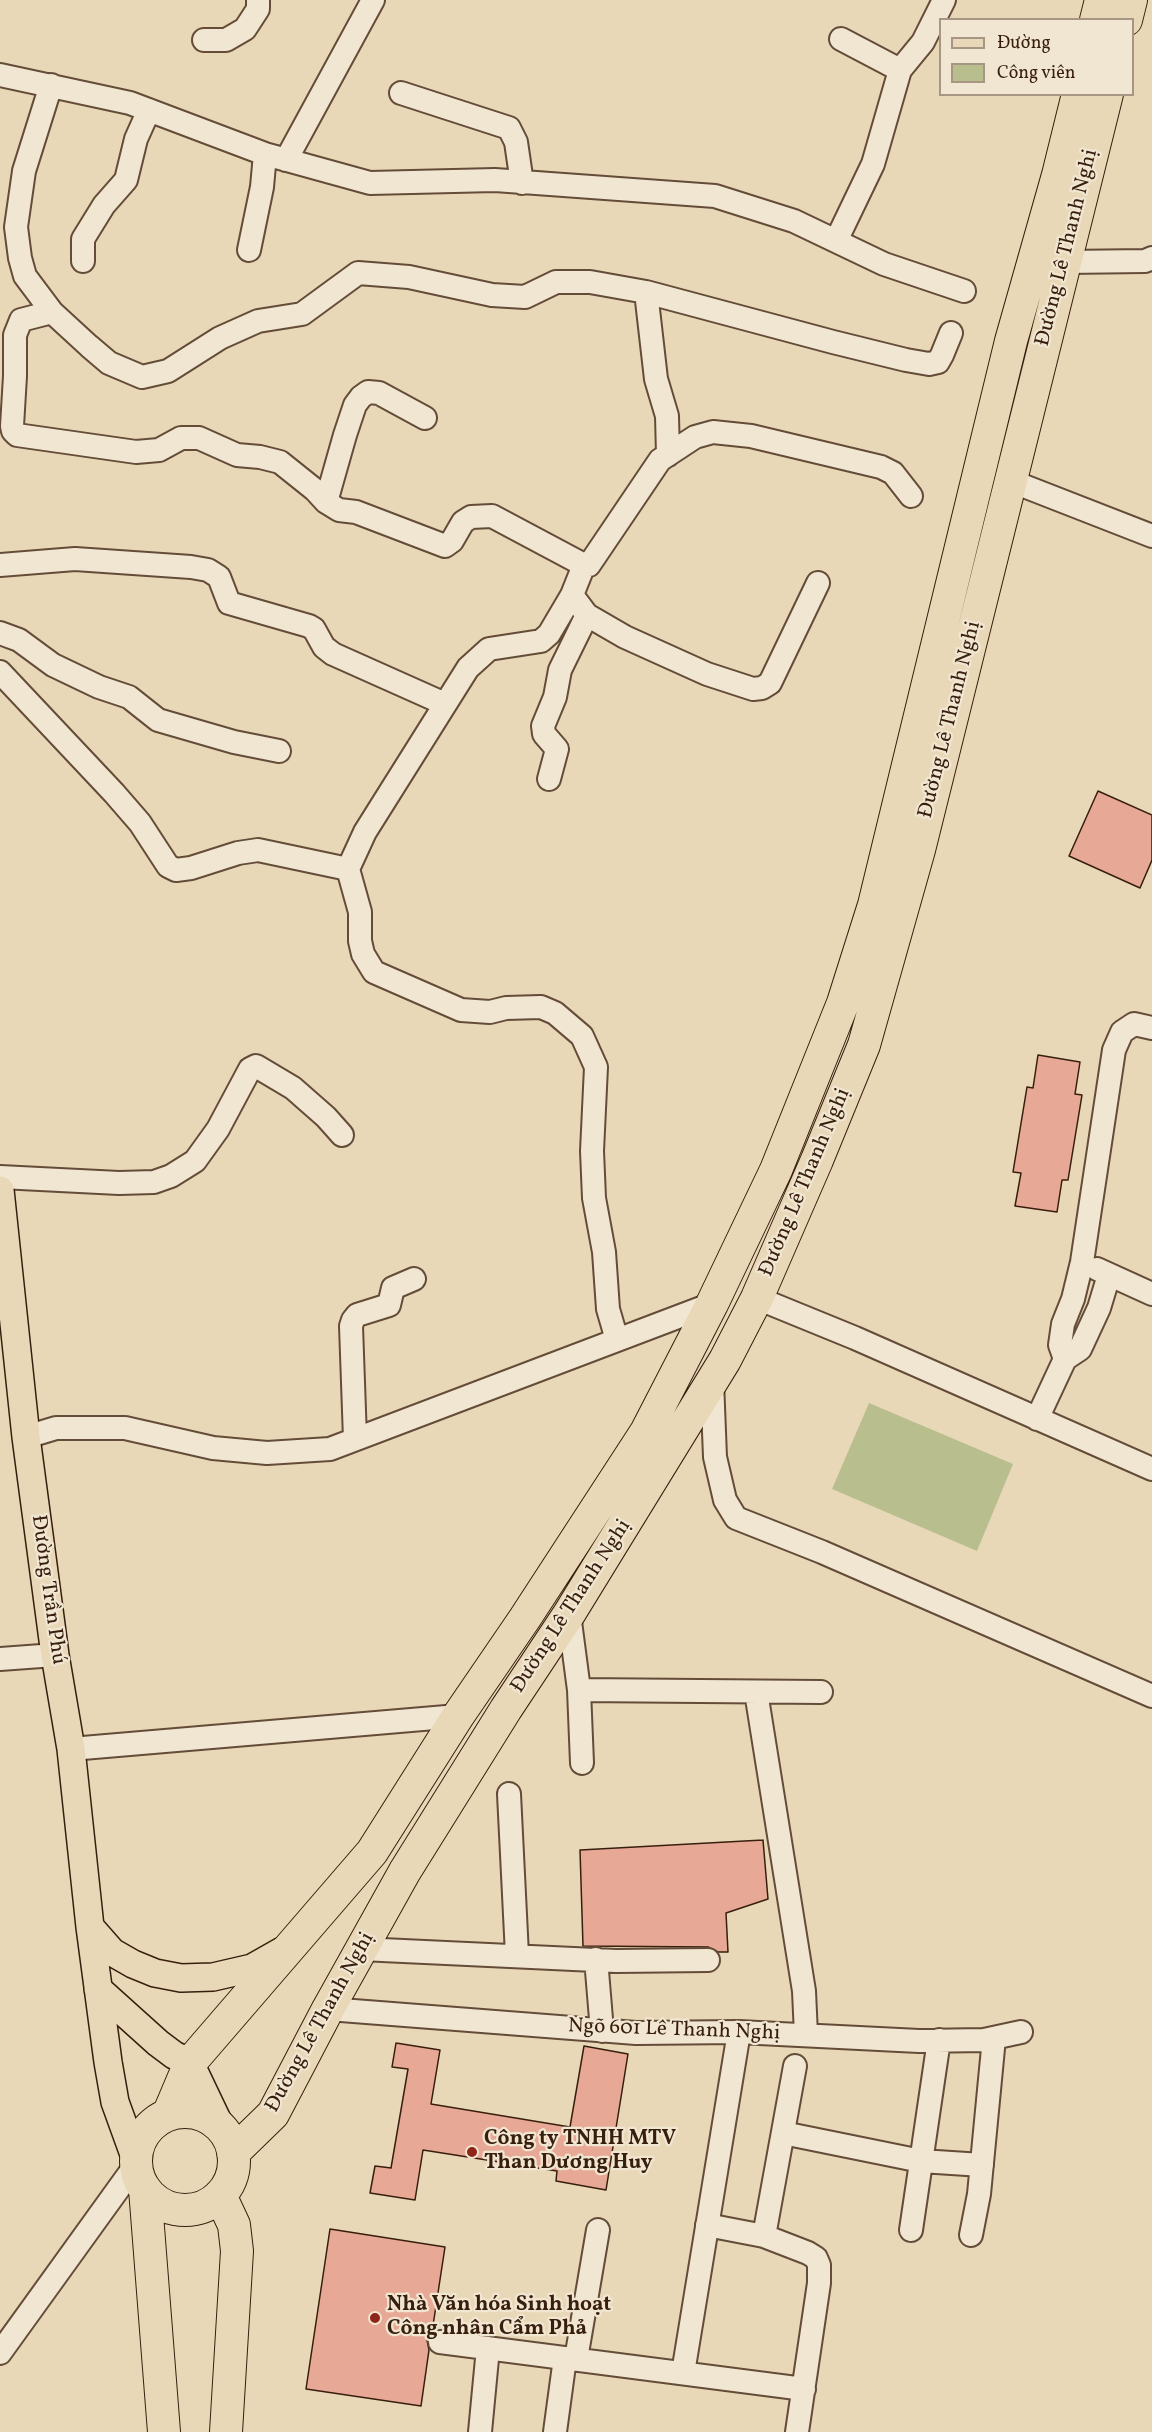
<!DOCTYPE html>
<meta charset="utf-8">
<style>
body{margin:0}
#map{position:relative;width:1152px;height:2432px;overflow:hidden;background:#e8d8b8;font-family:Vollkorn,serif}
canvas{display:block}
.legend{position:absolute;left:939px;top:18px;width:195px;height:78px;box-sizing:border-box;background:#f0e6d1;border:2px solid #a69683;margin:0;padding:8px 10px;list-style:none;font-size:18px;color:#381e0d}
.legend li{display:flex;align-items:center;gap:12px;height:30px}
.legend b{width:30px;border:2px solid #a69683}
</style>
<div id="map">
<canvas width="1152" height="2432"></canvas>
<ul class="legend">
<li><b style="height:8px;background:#e8d8b8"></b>Đường</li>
<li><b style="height:16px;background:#b8be8d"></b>Công viên</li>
</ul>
</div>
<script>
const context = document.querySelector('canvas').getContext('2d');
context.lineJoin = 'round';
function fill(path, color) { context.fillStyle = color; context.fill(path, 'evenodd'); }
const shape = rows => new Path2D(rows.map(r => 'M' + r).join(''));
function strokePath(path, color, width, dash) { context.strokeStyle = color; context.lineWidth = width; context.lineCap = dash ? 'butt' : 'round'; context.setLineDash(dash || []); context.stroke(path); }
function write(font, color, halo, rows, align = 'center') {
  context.font = font + ' Vollkorn,serif'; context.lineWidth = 4.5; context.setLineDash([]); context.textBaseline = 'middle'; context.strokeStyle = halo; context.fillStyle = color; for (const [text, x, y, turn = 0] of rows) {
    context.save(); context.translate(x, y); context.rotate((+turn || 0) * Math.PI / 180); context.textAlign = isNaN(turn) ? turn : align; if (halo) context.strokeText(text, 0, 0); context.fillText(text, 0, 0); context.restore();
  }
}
fill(shape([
 [869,1403,1013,1464,977,1551,832,1489]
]), '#b8be8d');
const building = shape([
 [1098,791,1152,815,1152,860,1140,888,1069,856,1098,791],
 [1038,1055,1080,1062,1075,1094,1082,1095,1068,1180,1062,1180,1057,1212,1015,1206,1021,1173,1013,1172,1027,1087,1033,1088,1038,1055],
 [763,1840,768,1899,726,1913,728,1952,718,1952,708,1947,583,1946,580,1850,763,1840],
 [396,2043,440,2050,431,2104,570,2127,584,2046,628,2054,606,2190,556,2181,557,2171,423,2150,415,2200,370,2193,375,2166,391,2168,408,2069,392,2067,396,2043],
 [330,2229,445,2247,432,2332,427,2340,429,2350,421,2406,306,2389,330,2229]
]);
fill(building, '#e7a996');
strokePath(building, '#381e0d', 1.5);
const minor = shape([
 [841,39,900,70],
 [204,40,226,40,245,29,258,9,258,0],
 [0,75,130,103,265,154,370,183,495,180,715,196,794,221,884,264,964,291],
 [51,85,24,171,16,227,20,258,25,276,52,312,89,346,109,363,142,377,168,371,220,338,258,321,302,314,358,273,409,277,492,295,525,297,556,282,590,282,646,292,833,342,906,360,929,364,938,362,942,355,951,333],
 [401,93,509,128,516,142,522,183],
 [286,160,373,0],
 [836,241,873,164,900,70,923,42,944,0],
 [249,250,262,187,265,154],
 [83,261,83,239,104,205,126,180,136,139,149,110],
 [1065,262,1145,261,1152,258],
 [646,292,656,379,667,416,668,455],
 [52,312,21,320,15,335,15,376,12,426,13,431,17,435,136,452,159,450,181,438,199,438,237,455,260,457,280,462,315,490,326,502,339,510,356,512,445,546,452,541,463,522,471,517,492,516,584,565],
 [1011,481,1152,536],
 [326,502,345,435,355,405,361,397,368,392,379,393,425,418],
 [0,565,75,559,191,567,208,570,219,577,229,603,309,626,314,629,324,647,333,654,445,704],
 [572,595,587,615,625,637,707,674,753,689,762,688,770,683,818,583],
 [0,633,19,640,53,665,99,687,129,697,158,720,234,742,279,751],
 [0,672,114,793,140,823,168,866,176,870,191,868,238,853,258,850,348,869,365,832,468,668,489,649,541,641,549,634,572,595,584,565,589,565,660,460,695,437,713,432,751,436,881,467,893,473,911,496],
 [549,779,557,749,544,734,543,726,555,697,560,670,587,615],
 [348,869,360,912,360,941,363,954,374,972,461,1010,490,1012,506,1008,541,1007,555,1013,582,1036,596,1067,592,1151,594,1198,604,1252,608,1309,617,1340],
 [0,1177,119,1183,154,1182,171,1176,195,1161,218,1129,250,1069,256,1066,293,1088,326,1117,342,1135],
 [1097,1269,1152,1294],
 [757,1298,855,1338,1152,1469],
 [1065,1359,1060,1345,1063,1324,1073,1299,1082,1262,1114,1050,1122,1032,1134,1024,1152,1028],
 [712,1381,715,1457,725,1500,736,1518,822,1552,1152,1696],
 [1037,1419,1065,1359,1080,1349,1099,1308,1109,1275],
 [26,1437,56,1428,125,1428,213,1448,267,1453,330,1449,712,1304],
 [355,1439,351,1326,353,1320,357,1315,389,1305,393,1288,414,1279],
 [569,1614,579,1690,582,1763],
 [0,1659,55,1655],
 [579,1690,821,1692],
 [756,1692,804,1991,806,2035],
 [71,1749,458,1716],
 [509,1794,517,1955],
 [361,1949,616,1961,708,1960],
 [596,1959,602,2031],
 [328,2009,636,2033,739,2032,919,2041,984,2040,1021,2032],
 [783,2133,921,2161,982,2165],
 [707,2225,764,2236,808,2253,816,2258,819,2265,819,2283,797,2432],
 [911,2230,939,2040],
 [971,2235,979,2194,994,2038],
 [764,2236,795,2066],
 [440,2342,804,2389],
 [0,2353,137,2163],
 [576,2359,598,2230],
 [683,2373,739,2032],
 [480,2432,488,2348],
 [555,2432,565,2358]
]);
const major = shape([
 [0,1190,26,1437,55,1655,71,1749,90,1927,108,2062,115,2102,136,2160],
 [90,1927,112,1952,133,1964,155,1973,181,1978,213,1977,252,1968,282,1951],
 [98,1989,158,2043,174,2055,190,2063,221,2128]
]);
const highway = shape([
 [1096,20,1101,0],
 [1126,20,1131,0],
 '136 2161a49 49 0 1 1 98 0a49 49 0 1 1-98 0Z',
 [168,2115,190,2063,372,1852,458,1716,525,1618,646,1432,712,1304,776,1170,843,1003,874,905,1011,341,1058,175,1078,94],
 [233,2153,273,2114,328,2009,405,1871,506,1709,569,1614,725,1360,757,1298,817,1160,864,1045,919,850,1107,94],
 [145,2189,164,2432],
 [220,2195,234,2225,237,2251,226,2432]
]);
strokePath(minor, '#644c38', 26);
strokePath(major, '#381e0d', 30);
strokePath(highway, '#381e0d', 34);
strokePath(minor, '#f0e6d1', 22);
strokePath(major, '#e8d8b8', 27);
strokePath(highway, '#e8d8b8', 32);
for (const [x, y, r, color] of [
 [472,2152,6,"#8f2418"],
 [375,2318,6,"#8f2418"]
]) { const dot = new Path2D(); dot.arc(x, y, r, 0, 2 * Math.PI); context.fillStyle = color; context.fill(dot); strokePath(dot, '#f0e6d1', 2); }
write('21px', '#381e0d', '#f0e6d1', [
 ["Đường Lê Thanh Nghị",1068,248,-76],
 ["Đường Lê Thanh Nghị",951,720,-76],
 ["Đường Lê Thanh Nghị",806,1183,-67],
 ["Đường Trần Phú",47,1590,82],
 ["Đường Lê Thanh Nghị",572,1607,-57],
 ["Đường Lê Thanh Nghị",321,2023,-61],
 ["Ngõ 601 Lê Thanh Nghị",674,2031,2]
]);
write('bold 21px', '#381e0d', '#f0e6d1', [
 ["Công ty TNHH MTV",484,2140],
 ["Than Dương Huy",484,2164],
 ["Nhà Văn hóa Sinh hoạt",387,2306],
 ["Công nhân Cẩm Phả",387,2330]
], 'left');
</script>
